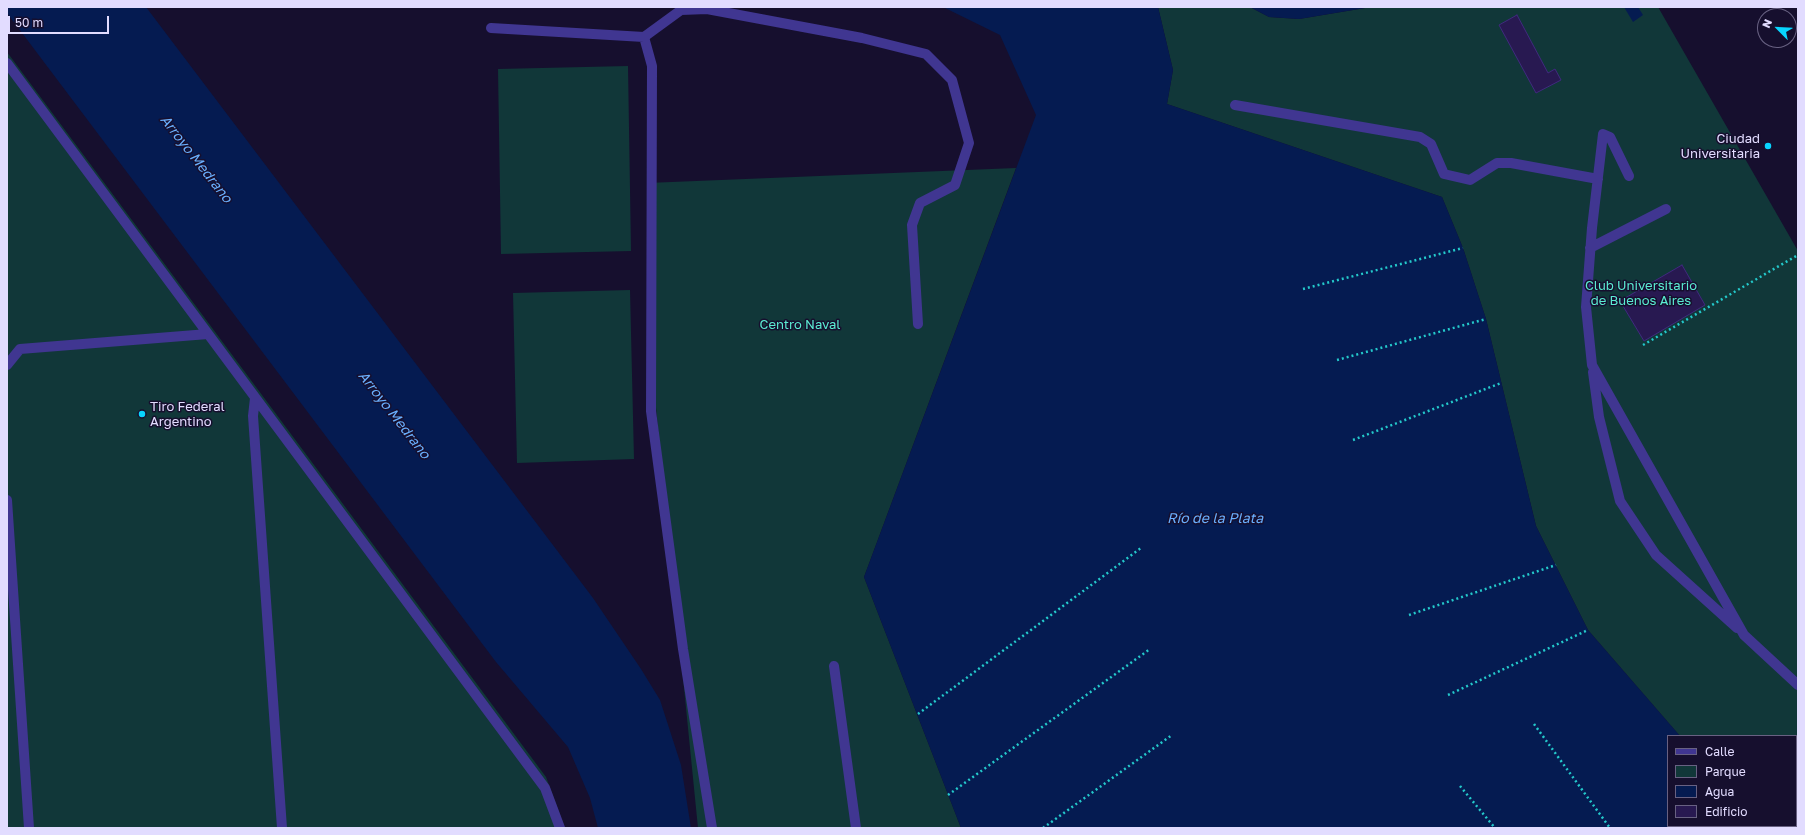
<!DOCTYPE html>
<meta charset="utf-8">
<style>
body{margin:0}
#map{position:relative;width:1805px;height:835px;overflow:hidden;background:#160f2e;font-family:"Golos Text",sans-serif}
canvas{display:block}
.frame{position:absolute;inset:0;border:8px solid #e2dcff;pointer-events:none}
.legend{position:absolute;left:1667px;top:735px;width:130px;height:92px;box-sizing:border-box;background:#160f2e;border:1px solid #686182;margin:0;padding:5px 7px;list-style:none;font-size:12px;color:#e2dcff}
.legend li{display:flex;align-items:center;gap:8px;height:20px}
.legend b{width:20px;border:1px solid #686182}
.north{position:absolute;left:1757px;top:8px;width:40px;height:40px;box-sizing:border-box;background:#160f2e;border:1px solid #686182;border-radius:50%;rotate:294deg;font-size:11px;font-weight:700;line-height:16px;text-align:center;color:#e2dcff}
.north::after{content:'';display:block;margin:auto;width:14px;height:18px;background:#08d5ff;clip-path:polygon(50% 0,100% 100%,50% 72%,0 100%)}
.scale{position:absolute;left:8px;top:16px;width:101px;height:18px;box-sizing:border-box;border:2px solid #e2dcff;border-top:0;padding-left:5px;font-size:12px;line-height:14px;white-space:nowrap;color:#e2dcff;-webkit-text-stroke:3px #160f2e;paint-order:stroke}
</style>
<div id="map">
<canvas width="1805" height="835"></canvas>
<div class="frame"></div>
<ul class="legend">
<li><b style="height:5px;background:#403691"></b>Calle</li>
<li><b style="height:11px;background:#113739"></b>Parque</li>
<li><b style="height:11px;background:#051b51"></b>Agua</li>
<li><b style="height:11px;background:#281951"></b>Edificio</li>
</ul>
<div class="north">N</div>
<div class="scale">50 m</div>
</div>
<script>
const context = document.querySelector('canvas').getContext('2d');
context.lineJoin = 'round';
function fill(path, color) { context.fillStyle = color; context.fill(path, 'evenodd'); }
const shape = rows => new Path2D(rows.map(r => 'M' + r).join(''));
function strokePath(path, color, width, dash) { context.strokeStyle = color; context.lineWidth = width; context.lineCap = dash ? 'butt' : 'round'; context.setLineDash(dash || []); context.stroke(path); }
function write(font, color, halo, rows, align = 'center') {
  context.font = font + ' "Golos Text",sans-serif'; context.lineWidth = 3; context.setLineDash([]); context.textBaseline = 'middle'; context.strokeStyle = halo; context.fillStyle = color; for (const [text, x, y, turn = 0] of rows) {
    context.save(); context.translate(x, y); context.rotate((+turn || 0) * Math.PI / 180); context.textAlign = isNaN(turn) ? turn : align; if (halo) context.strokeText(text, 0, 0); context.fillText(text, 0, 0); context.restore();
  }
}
fill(shape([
 [1158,7,1250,7,1269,17,1299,19,1371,7,1658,7,1798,251,1798,828,1706,828,1708,826,1796,826,1796,736,1680,736,1588,630,1536,526,1486,319,1463,248,1442,197,1167,104,1173,70],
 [7,52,546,777,565,828,7,828],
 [628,66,631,251,501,254,498,69],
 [1016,168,864,577,961,828,698,828,656,408,647,183],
 [630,290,634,459,517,463,513,293]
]), '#113739');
fill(shape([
 [7,7,146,7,593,598,641,669,660,700,681,765,691,828,598,828,590,798,568,747,496,662,7,13],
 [943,7,1158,7,1173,70,1167,104,1442,197,1463,248,1486,319,1536,526,1588,630,1680,736,1668,736,1668,826,1708,826,1706,828,961,828,864,577,1036,115,1000,35],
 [1250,7,1371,7,1299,19,1269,17],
 [1624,7,1638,7,1643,15,1633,22]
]), '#051b51');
const building = shape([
 [1517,15,1548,73,1555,69,1561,80,1536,93,1499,25,1517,15],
 [1682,265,1705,305,1644,341,1620,301,1682,265]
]);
fill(building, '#281951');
strokePath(building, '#40297f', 1);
strokePath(shape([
 [1303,289,1463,248],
 [1643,345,1798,255],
 [1337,360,1486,319],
 [1353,440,1501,383],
 [1409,615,1556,565],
 [1448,695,1588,630],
 [918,714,1141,548],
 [1534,724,1610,828],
 [1460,786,1495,828],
 [948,795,1150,649],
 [1043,828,1172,735]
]), '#24c9cb', 2.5, [2, 3]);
strokePath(shape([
 [491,28,644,37,652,66,651,411,683,649,712,828],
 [644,37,681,10,707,9,862,38,926,54,952,80,969,143,955,185,920,203,912,225,918,324],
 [7,63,545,788,560,828],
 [1235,105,1420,137,1431,144,1444,174,1470,180,1497,163,1511,163,1598,179],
 [1629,176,1610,137,1603,134,1592,228,1586,307,1592,365,1744,635,1798,685],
 [1590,248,1666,209],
 [7,365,20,349,208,334],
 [1593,372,1599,417,1620,501,1656,555,1737,628],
 [255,398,253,416,282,828],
 [7,500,29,828],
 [834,666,856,828]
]), '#403691', 10);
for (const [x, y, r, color] of [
 [1768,146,4,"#08d5ff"],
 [142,414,4,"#08d5ff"]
]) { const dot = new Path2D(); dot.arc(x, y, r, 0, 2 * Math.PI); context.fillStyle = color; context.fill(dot); strokePath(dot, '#160f2e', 1.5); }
write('13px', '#e2dcff', '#160f2e', [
 ["Ciudad",1760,139],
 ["Universitaria",1760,154],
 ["Tiro Federal",150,407,"left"],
 ["Argentino",150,422,"left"]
], 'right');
write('13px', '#5becd2', '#160f2e', [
 ["Club Universitario",1641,286],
 ["de Buenos Aires",1641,301],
 ["Centro Naval",800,325]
]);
write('italic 14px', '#6ab0ff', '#160f2e', [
 ["Arroyo Medrano",196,159,52],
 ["Arroyo Medrano",394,415,52],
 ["Río de la Plata",1215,519]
]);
</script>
